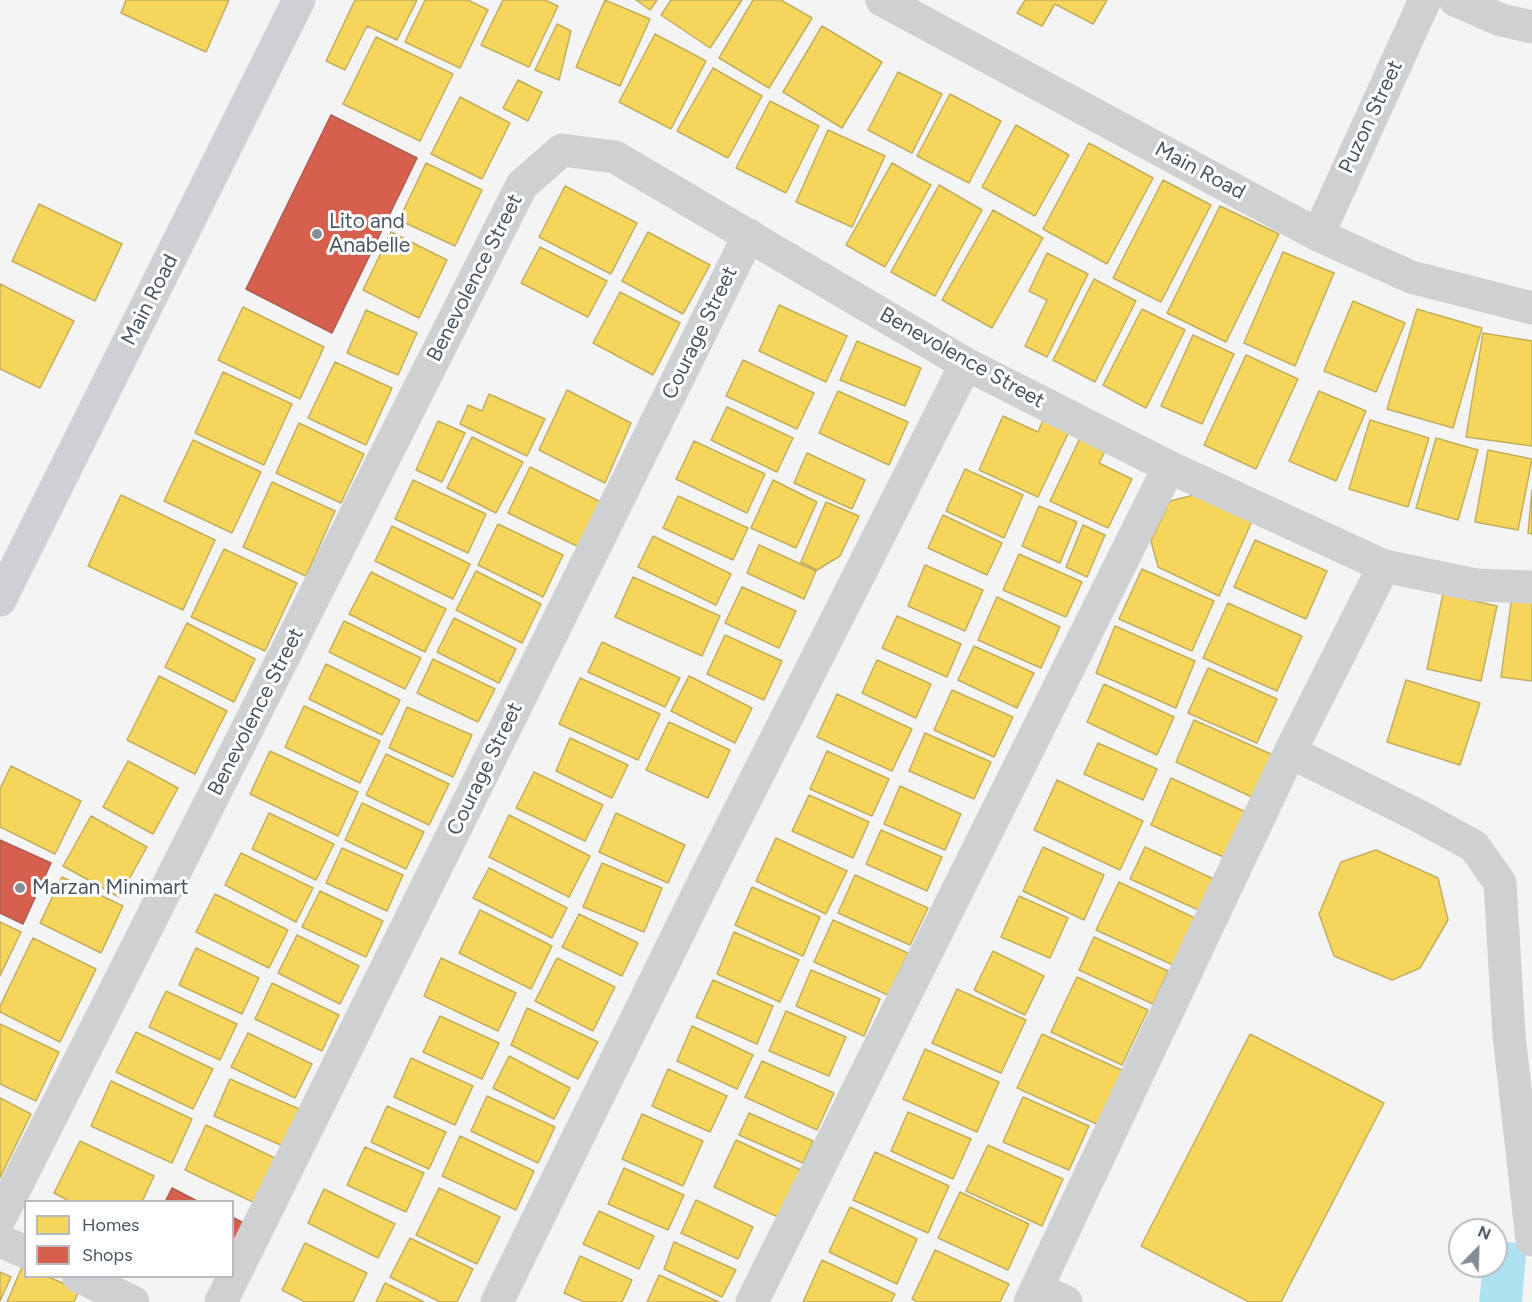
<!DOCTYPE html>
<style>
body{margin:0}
#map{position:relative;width:1532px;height:1302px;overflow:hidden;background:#f4f4f4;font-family:Figtree,sans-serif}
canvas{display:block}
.legend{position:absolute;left:24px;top:1200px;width:210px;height:78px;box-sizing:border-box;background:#fff;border:2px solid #b7bbc0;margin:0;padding:8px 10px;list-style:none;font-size:18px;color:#4a5661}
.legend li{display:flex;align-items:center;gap:12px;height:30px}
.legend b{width:30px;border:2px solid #b7bbc0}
.north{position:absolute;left:1448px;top:1218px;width:60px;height:60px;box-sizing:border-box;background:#fff;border:2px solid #b7bbc0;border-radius:50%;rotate:23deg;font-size:16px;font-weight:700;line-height:24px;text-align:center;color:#4a5661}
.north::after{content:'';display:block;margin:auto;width:21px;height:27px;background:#868d94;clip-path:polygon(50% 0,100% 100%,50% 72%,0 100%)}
</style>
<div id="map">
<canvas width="1532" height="1302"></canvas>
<ul class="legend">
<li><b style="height:16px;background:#f6d55c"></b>Homes</li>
<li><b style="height:16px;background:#d6604d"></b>Shops</li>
</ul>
<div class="north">N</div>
</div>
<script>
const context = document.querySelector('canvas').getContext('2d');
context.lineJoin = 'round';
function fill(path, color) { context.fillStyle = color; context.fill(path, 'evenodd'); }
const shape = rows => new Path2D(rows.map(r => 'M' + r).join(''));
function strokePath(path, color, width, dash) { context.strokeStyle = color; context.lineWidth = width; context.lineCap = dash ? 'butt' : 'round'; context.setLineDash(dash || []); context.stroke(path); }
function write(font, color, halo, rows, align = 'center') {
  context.font = font + ' Figtree,sans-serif'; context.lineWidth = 6; context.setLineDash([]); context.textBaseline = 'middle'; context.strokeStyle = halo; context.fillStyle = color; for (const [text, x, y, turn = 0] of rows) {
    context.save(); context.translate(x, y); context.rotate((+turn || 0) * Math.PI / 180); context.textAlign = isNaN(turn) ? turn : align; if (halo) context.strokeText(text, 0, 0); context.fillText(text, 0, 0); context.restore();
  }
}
fill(shape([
 [1496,1241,1527,1244,1522,1302,1479,1302,1483,1266,1496,1266]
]), '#aee2f0');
const homes = shape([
 [126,0,229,0,206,52,121,13,126,0],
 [355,0,417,0,397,40,367,26,345,70,326,61,355,0],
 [425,0,468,0,488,10,460,68,405,42,425,0],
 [503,0,545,0,558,6,529,67,481,45,503,0],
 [605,0,650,19,620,86,576,67,605,0],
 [636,0,657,0,650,10,636,0],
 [671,0,742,0,710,48,661,15,671,0],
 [753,0,781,0,812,18,769,88,719,58,753,0],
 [1025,0,1107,0,1093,24,1055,4,1042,26,1017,13,1025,0],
 [557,24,571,31,559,80,535,70,557,24],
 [822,26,882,62,842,128,783,92,822,26],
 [655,34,706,61,671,129,619,102,655,34],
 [376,37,453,74,420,141,343,104,376,37],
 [713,68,762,96,728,158,677,131,713,68],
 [898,72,942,94,912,153,868,130,898,72],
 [518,80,542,92,528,121,503,108,518,80],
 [950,94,1001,121,969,183,917,156,950,94],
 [460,97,510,123,482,179,431,154,460,97],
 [770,101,819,126,786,193,736,168,770,101],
 [1016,125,1069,155,1035,216,982,187,1016,125],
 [828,130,885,156,852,227,796,202,828,130],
 [1089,143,1153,178,1107,264,1043,229,1089,143],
 [426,163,482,190,455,246,399,220,426,163],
 [892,163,931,185,885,267,846,245,892,163],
 [1163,180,1211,205,1161,302,1113,278,1163,180],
 [939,185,982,210,935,296,891,272,939,185],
 [565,186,637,223,611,274,539,237,565,186],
 [39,204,122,244,95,301,12,261,39,204],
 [1220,206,1279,234,1226,342,1167,313,1220,206],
 [993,210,1043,238,992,328,942,300,993,210],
 [391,232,447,260,419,318,363,290,391,232],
 [648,232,710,265,683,314,622,281,648,232],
 [540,247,607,281,588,317,521,283,540,247],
 [1283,252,1334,273,1295,366,1244,343,1283,252],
 [1047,253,1088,274,1047,357,1025,346,1047,300,1029,291,1047,253],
 [1094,279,1136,301,1095,382,1053,360,1094,279],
 [0,284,74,321,40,388,0,369,0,284],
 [620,292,680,323,653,375,593,343,620,292],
 [1353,301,1405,323,1376,392,1324,371,1353,301],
 [779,305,847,336,826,382,759,351,779,305],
 [243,307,324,347,300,399,218,360,243,307],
 [1142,309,1185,330,1146,408,1103,385,1142,309],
 [1417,309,1482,328,1453,428,1387,409,1417,309],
 [366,310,417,333,398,375,347,353,366,310],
 [1483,333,1532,341,1532,446,1466,437,1483,333],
 [1193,335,1234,354,1202,424,1161,406,1193,335],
 [857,341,921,368,905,406,840,380,857,341],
 [1246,355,1298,379,1256,469,1204,445,1246,355],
 [743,360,814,393,797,429,726,396,743,360],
 [335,362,392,388,366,445,308,418,335,362],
 [223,372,292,404,264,465,195,433,223,372],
 [567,390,631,423,605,483,539,450,567,390],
 [838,391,908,422,889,465,819,433,838,391],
 [1319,391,1366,411,1336,481,1289,461,1319,391],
 [489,394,545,419,527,456,460,424,468,405,482,411,489,394],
 [727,407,793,438,777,472,711,440,727,407],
 [1047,411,1073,423,1038,497,979,470,1003,416,1038,432,1047,411],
 [1370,420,1429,438,1408,507,1349,489,1370,420],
 [438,421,465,433,442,482,416,470,438,421],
 [299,423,364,454,341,503,276,473,299,423],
 [1082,434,1108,446,1099,463,1132,479,1108,528,1050,501,1082,434],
 [472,437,523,462,496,513,447,488,472,437],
 [1436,438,1478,450,1458,520,1416,508,1436,438],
 [193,440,261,472,232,533,164,501,193,440],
 [694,441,765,474,747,513,676,479,694,441],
 [1488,450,1532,459,1518,530,1475,522,1488,450],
 [807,453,865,480,852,509,794,483,807,453],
 [530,467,601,502,579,547,508,513,530,467],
 [965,469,1023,495,1004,538,946,511,965,469],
 [413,480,486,514,468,553,395,519,413,480],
 [773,480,817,502,796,548,751,528,773,480],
 [272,482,335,511,306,576,243,547,272,482],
 [1532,490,1532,534,1528,533,1532,490],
 [121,495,215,540,183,610,88,566,121,495],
 [1194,495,1252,521,1219,596,1158,567,1151,541,1170,501,1194,495],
 [678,496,748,528,733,560,663,528,678,496],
 [826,502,859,516,840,556,817,570,801,562,826,502],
 [1039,506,1077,522,1060,563,1022,546,1039,506],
 [943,515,1002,543,987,575,928,548,943,515],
 [498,524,563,555,543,597,478,565,498,524],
 [1083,525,1105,535,1087,577,1066,567,1083,525],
 [392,526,470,564,453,599,375,561,392,526],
 [653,536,731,574,716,605,638,567,653,536],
 [1255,540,1327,571,1306,619,1234,587,1255,540],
 [759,545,816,571,804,599,747,573,759,545],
 [224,549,297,583,265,651,191,617,224,549],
 [1019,554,1082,582,1066,617,1003,590,1019,554],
 [925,565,983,590,965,631,908,606,925,565],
 [1142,569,1214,601,1192,651,1119,619,1142,569],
 [476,571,541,604,522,643,456,610,476,571],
 [371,572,446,609,425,652,349,614,371,572],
 [633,577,720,616,702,656,615,617,633,577],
 [742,587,796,611,779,648,725,623,742,587],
 [1443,594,1497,606,1481,681,1427,669,1443,594],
 [1512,596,1532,599,1532,681,1501,677,1512,596],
 [997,597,1060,627,1041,668,978,640,997,597],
 [1228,603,1302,636,1277,691,1203,658,1228,603],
 [897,616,961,644,947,677,882,648,897,616],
 [454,618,516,649,499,683,437,652,454,618],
 [344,621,421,658,405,689,329,652,344,621],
 [187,623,255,659,234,702,165,667,187,623],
 [1115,626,1195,661,1176,708,1096,673,1115,626],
 [725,635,782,661,764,700,707,674,725,635],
 [602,642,680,678,665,707,588,672,602,642],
 [974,646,1034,673,1017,708,958,680,974,646],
 [433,659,495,689,478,722,417,693,433,659],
 [877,660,931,684,916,718,862,693,877,660],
 [326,664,400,700,382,735,309,699,326,664],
 [1208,668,1277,699,1257,743,1188,713,1208,668],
 [159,676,227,711,195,774,127,740,159,676],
 [689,676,752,708,735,743,671,711,689,676],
 [580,678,660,714,638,760,559,724,580,678],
 [1406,680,1480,703,1460,765,1387,742,1406,680],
 [1104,684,1174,717,1157,755,1087,722,1104,684],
 [952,690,1013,717,994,757,934,730,952,690],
 [837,694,912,729,892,771,817,737,837,694],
 [304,706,380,741,360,783,285,747,304,706],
 [407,707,472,735,453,777,389,748,407,707],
 [1194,720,1273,755,1254,798,1176,762,1194,720],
 [669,722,730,750,708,798,646,770,669,722],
 [925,733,991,762,974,799,909,771,925,733],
 [570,738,628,765,612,798,556,771,570,738],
 [1098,743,1157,769,1143,800,1084,774,1098,743],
 [270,751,358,792,338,836,250,794,270,751],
 [827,751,889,779,872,816,810,789,827,751],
 [386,754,449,784,429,825,366,795,386,754],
 [128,761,178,788,153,834,103,807,128,761],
 [11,766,81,801,55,854,0,827,0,789,11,766],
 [534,772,603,805,585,841,516,808,534,772],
 [1171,778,1248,813,1228,859,1151,825,1171,778],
 [1057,780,1143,821,1120,870,1034,830,1057,780],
 [900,786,961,814,945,850,884,824,900,786],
 [809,795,869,822,853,858,792,831,809,795],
 [362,803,424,832,406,869,345,840,362,803],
 [269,813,334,844,316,880,252,849,269,813],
 [616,813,685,845,668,883,599,852,616,813],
 [509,815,590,856,569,897,489,857,509,815],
 [91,816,147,847,119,897,63,866,91,816],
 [881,830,942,857,927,891,866,864,881,830],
 [776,838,847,871,826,914,756,881,776,838],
 [1043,847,1104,875,1084,920,1023,891,1043,847],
 [1145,847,1218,881,1203,912,1130,879,1145,847],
 [342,848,403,875,387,911,326,883,342,848],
 [1376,850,1438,878,1448,920,1420,968,1392,980,1334,956,1319,914,1341,862,1376,850],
 [241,853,313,888,296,922,225,885,241,853],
 [602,863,662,888,644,932,583,907,602,863],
 [489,868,567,908,552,938,473,898,489,868],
 [855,875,928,908,910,945,838,913,855,875],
 [62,877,123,906,101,953,40,923,62,877],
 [1119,882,1195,918,1173,965,1096,930,1119,882],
 [752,887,820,917,803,956,735,925,752,887],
 [320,891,383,921,366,957,302,927,320,891],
 [215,894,288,930,269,968,196,932,215,894],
 [1019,896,1068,918,1050,958,1001,937,1019,896],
 [480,910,552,946,531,989,459,953,480,910],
 [579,914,638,943,622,976,562,947,579,914],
 [833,920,908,953,888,995,814,962,833,920],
 [0,922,21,932,0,976,0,922],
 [734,932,799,960,780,1002,717,974,734,932],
 [297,935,359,966,340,1004,278,973,297,935],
 [1094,937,1168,971,1153,1004,1079,970,1094,937],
 [33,938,96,969,60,1042,0,1012,0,1006,33,938],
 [196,948,259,978,242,1014,179,985,196,948],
 [993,951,1044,976,1025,1015,974,990,993,951],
 [441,958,516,993,498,1031,424,996,441,958],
 [557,958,615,987,593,1031,535,1001,557,958],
 [811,970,880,999,864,1036,796,1006,811,970],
 [1077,977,1148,1010,1122,1065,1051,1032,1077,977],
 [713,980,773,1006,757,1044,696,1017,713,980],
 [272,983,339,1015,322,1051,255,1019,272,983],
 [957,989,1026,1020,1001,1073,932,1043,957,989],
 [166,991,237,1024,220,1060,149,1027,166,991],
 [527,1008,598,1042,578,1079,511,1045,527,1008],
 [786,1011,846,1037,829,1076,769,1051,786,1011],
 [440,1016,499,1043,482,1079,423,1052,440,1016],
 [0,1024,59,1052,36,1101,0,1084,0,1024],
 [692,1026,753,1055,737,1089,677,1061,692,1026],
 [136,1032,213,1069,193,1109,116,1072,136,1032],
 [248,1033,312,1064,295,1098,231,1067,248,1033],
 [1042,1034,1126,1072,1101,1126,1017,1088,1042,1034],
 [1250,1034,1384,1103,1281,1302,1249,1302,1141,1246,1250,1034],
 [925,1049,999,1082,977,1132,903,1099,925,1049],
 [509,1056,570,1088,554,1119,493,1088,509,1056],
 [411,1058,473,1086,455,1125,394,1097,411,1058],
 [762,1061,834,1093,817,1130,745,1097,762,1061],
 [668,1069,727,1096,710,1132,652,1106,668,1069],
 [230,1079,299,1109,283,1146,214,1116,230,1079],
 [111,1081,192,1119,172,1163,91,1126,111,1081],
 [487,1096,555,1127,538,1163,471,1131,487,1096],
 [1023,1097,1089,1126,1069,1170,1003,1142,1023,1097],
 [0,1098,31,1114,0,1178,0,1098],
 [387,1106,446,1132,429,1169,371,1142,387,1106],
 [908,1112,971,1139,953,1179,891,1151,908,1112],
 [749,1113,813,1141,803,1163,739,1135,749,1113],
 [642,1114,703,1141,683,1186,622,1159,642,1114],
 [206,1125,277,1159,255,1203,185,1170,206,1125],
 [460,1136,534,1171,516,1210,442,1176,460,1136],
 [736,1140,805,1172,782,1219,714,1187,736,1140],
 [80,1141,154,1176,142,1202,71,1202,54,1193,80,1141],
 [988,1145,1063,1179,1042,1226,966,1191,988,1145],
 [365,1147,424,1173,406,1212,347,1185,365,1147],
 [875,1152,949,1186,928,1233,853,1200,875,1152],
 [624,1168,684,1195,668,1230,608,1204,624,1168],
 [439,1188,500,1217,477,1264,416,1235,439,1188],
 [324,1189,395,1224,378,1258,308,1223,324,1189],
 [960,1192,1029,1224,1008,1270,938,1238,960,1192],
 [696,1200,753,1227,738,1259,681,1233,696,1200],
 [850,1207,917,1239,897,1284,829,1252,850,1207],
 [599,1211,654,1236,639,1269,583,1244,599,1211],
 [410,1238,473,1269,457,1302,440,1302,390,1277,410,1238],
 [674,1242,736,1270,722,1297,664,1269,674,1242],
 [305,1243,367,1273,353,1302,305,1302,282,1290,305,1243],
 [935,1250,1009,1284,1000,1302,918,1302,912,1299,935,1250],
 [580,1256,632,1280,622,1302,584,1302,564,1293,580,1256],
 [822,1260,895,1294,891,1302,803,1302,822,1260],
 [22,1267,26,1268,26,1276,46,1276,79,1290,74,1302,7,1302,22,1267],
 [0,1272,11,1277,0,1301,0,1272],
 [659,1275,719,1302,647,1302,659,1275],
 [385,1283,424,1302,376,1302,385,1283]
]);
fill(homes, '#f6d55c');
strokePath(homes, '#c2af5e', 1.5);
const shops = shape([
 [331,115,417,158,332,333,246,289,331,115],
 [0,840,51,863,23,924,0,913,0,840],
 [172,1188,199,1202,165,1202,172,1188],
 [232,1217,246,1224,232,1252,232,1217]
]);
fill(shops, '#d6604d');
strokePath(shops, '#ac5d53', 1.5);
strokePath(shape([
 [882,0,1318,235,1411,277,1532,308],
 [1455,0,1501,20,1532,27],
 [1318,235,1425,0],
 [1290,752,1417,815,1474,846,1500,883,1509,1035,1532,1240],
 [0,1218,522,185,562,150,615,157,966,364,1169,467,1384,566,1476,585,1532,587],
 [0,1241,26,1252],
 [78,1276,133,1302],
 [1037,1288,1066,1302],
 [221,1302,749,235],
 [497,1302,709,871,966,364],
 [752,1302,1169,467],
 [1030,1302,1290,752,1384,566]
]), '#ced0d2', 33);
strokePath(shape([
 [0,600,299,0]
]), '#ced0d4', 33);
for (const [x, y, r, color] of [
 [317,234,6,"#868d94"],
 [20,888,6,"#868d94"]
]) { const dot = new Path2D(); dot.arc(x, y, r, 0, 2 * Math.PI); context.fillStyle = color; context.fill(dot); strokePath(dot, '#fff', 2); }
write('21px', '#4a5661', '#fff', [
 ["Puzon Street",1371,117,-65],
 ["Main Road",1200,171,28],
 ["Benevolence Street",475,278,-63],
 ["Main Road",150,300,-63],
 ["Courage Street",700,333,-64],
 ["Benevolence Street",962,358,29],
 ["Benevolence Street",256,712,-63],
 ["Courage Street",485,769,-64]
]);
write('21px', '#4a5661', '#fff', [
 ["Lito and",329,222],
 ["Anabelle",329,246],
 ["Marzan Minimart",32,888]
], 'left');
</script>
